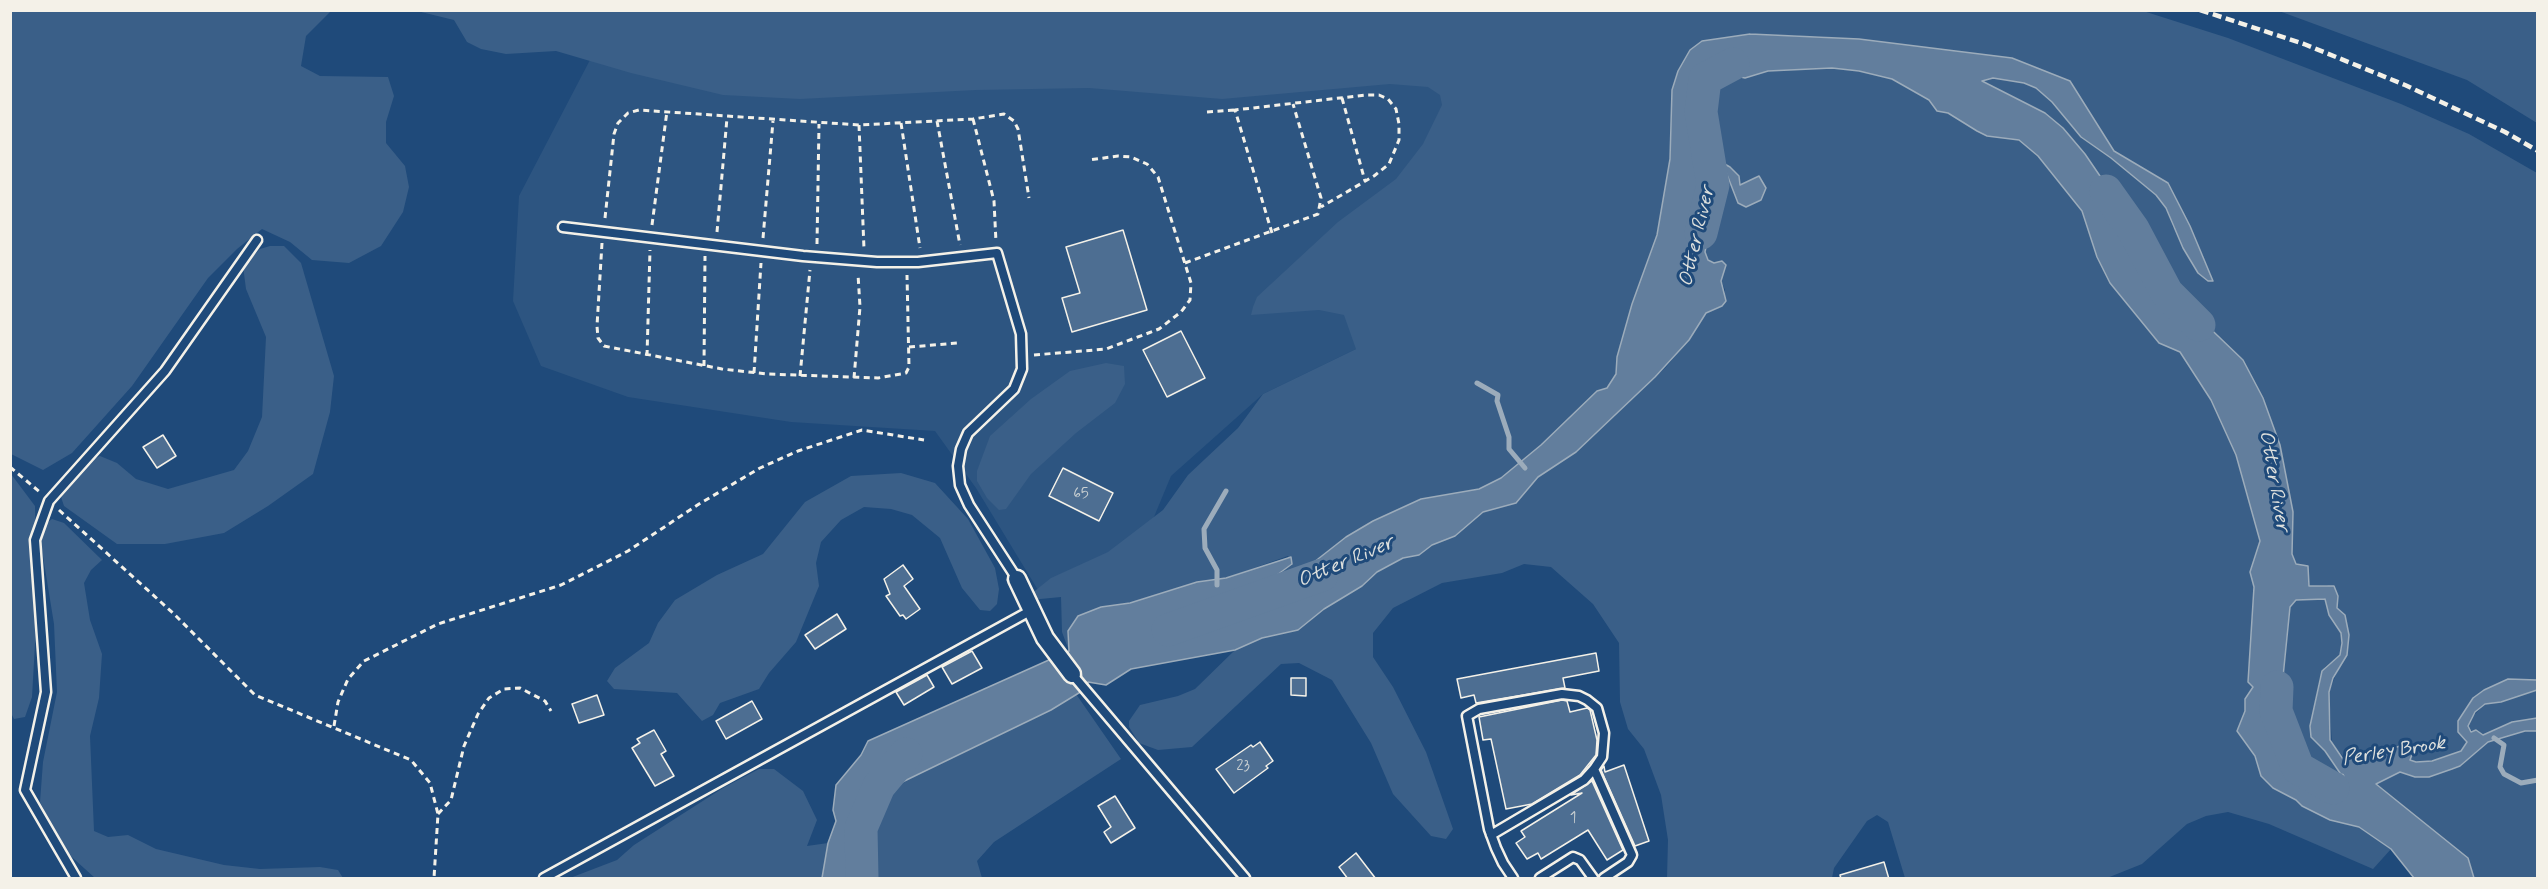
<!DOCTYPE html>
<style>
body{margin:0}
#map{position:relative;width:2548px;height:889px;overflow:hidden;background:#1f4a7a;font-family:Mynerve,sans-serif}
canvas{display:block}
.frame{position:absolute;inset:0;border:12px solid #f4f1e8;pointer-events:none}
</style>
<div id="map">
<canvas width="2548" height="889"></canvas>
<div class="frame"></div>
</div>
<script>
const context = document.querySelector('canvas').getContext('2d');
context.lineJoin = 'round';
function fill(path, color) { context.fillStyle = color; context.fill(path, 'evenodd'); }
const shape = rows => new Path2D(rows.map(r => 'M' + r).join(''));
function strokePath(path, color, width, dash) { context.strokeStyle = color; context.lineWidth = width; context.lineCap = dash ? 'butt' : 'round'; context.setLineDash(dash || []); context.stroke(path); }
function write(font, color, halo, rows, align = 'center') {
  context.font = font + ' Mynerve,sans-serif'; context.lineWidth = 6; context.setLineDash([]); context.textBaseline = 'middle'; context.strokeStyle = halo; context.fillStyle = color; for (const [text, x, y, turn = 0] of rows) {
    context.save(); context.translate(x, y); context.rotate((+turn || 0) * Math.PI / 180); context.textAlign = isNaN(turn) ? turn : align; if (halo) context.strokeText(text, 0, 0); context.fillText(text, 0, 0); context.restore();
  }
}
fill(shape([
 [591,58,1434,76,1457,87,1356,349,1263,394,1171,476,1146,536,1041,595,976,488,935,431,791,422,628,397,541,366,513,301,519,196]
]), '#2d5581');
fill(shape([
 [2140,10,2228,38,2401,104,2469,134,2537,173,2537,680,2508,679,2484,690,2458,732,2467,742,2461,751,2432,761,2416,762,2410,760,2410,755,2417,748,2434,746,2400,746,2376,754,2357,756,2347,765,2343,756,2332,746,2329,692,2348,644,2345,615,2337,608,2338,596,2327,585,2308,586,2291,554,2293,512,2280,445,2263,398,2243,360,2193,312,2155,285,2146,270,2128,217,2074,143,2045,113,1982,81,1993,78,2024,83,2036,88,2052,102,2081,137,2111,158,2156,195,2166,208,2173,227,2213,281,2190,226,2168,183,2114,151,2070,81,2012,58,1829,37,1750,34,1702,41,1690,50,1678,71,1672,90,1670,159,1657,235,1632,304,1617,357,1616,374,1607,388,1597,391,1541,445,1501,478,1479,489,1421,499,1373,521,1346,537,1258,606,1228,618,1215,620,1209,610,1242,591,1266,583,1292,565,1288,556,1226,578,1197,582,1130,603,1101,607,1078,617,1068,631,1069,651,1062,632,1061,597,1030,600,1031,594,1051,578,1108,552,1163,510,1188,475,1238,428,1263,394,1356,349,1344,315,1319,310,1251,315,1253,307,1257,297,1338,222,1396,179,1423,144,1442,105,1440,95,1428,87,1390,84,1222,99,1089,88,976,90,800,99,723,95,631,73,556,51,506,54,481,49,467,42,454,20,417,11],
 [10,11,343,11,330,12,306,36,301,66,320,76,388,77,394,96,386,122,386,143,405,166,409,187,403,212,381,246,349,263,312,260,290,242,262,229,237,249,208,278,132,386,72,453,43,470,11,454],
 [2279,11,2537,11,2537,123,2467,80],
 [1832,68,1859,71,1892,79,1929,100,1937,111,1948,113,1977,131,1987,136,2019,140,2038,156,2082,211,2090,232,2170,347,2180,352,2211,400,2236,455,2259,529,2260,541,2250,572,2254,587,2251,647,2253,687,2245,699,2245,711,2238,731,2256,758,2285,743,2281,697,2290,607,2296,600,2325,599,2329,615,2341,633,2342,643,2340,655,2325,667,2320,677,2310,726,2311,737,2325,751,2340,773,2337,779,2327,780,2317,776,2435,857,2414,878,2391,849,2373,869,2269,824,2228,812,2206,816,2187,824,2142,864,2107,878,1905,878,1888,822,1877,815,1867,821,1834,868,1832,878,1667,878,1668,840,1661,795,1644,749,1628,729,1620,702,1619,643,1593,604,1551,567,1524,564,1502,573,1442,583,1393,608,1373,633,1373,657,1393,687,1426,752,1453,829,1446,839,1431,836,1393,794,1371,743,1332,680,1299,663,1281,664,1192,747,1158,750,1139,743,1129,727,1129,721,1140,705,1178,696,1195,689,1235,650,1262,638,1298,630,1324,609,1362,586,1377,572,1403,558,1419,555,1432,545,1455,536,1483,512,1516,503,1538,477,1576,452,1666,367,1689,340,1706,313,1722,306,1725,290,1714,263,1708,259,1705,252,1712,215,1710,184,1703,148,1693,122,1702,94,1710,85,1736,76,1745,78,1768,71],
 [270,246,284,246,301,263,334,376,330,412,313,474,268,506,224,533,165,544,117,544,64,506,61,497,88,462,100,456,117,463,136,479,168,489,234,470,248,451,262,417,266,337,246,289,243,266,260,249],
 [1106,363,1124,366,1125,384,1115,403,1076,433,1031,474,1006,509,999,510,987,498,977,481,977,471,990,436,1031,399,1070,371],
 [901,473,935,483,968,519,995,568,999,589,997,604,990,611,980,610,962,588,940,538,912,515,891,509,864,507,841,520,821,542,816,563,819,586,796,642,769,673,759,689,720,703,713,715,702,721,677,693,614,689,607,681,615,668,649,643,658,623,675,600,717,575,763,554,805,502,851,476],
 [11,474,35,506,37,609,32,697,25,717,14,719,11,713],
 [52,519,64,523,102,560,91,570,84,583,90,620,102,654,99,698,90,736,94,831,108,837,128,835,156,849,224,865,260,869,320,867,338,870,343,878,95,878,64,850,40,802,43,762,57,692,54,624,41,544,44,525],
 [2537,690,2537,718,2512,722,2490,734,2480,735,2476,730,2469,730,2469,720,2485,704,2501,702],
 [1076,694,1121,759,994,842,977,861,982,878,854,878,859,834,868,808,876,798,865,798,870,791,892,787,1051,710],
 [2525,731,2537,731,2537,878,2474,878,2468,858,2376,784,2400,772,2415,777,2429,777,2452,769,2460,766,2488,742],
 [759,769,774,769,803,791,817,820,807,846,828,843,822,878,570,878,617,860,634,845,723,788]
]), '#3a5f88');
const water = shape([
 [1750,34,1859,39,2012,58,2070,81,2114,151,2168,183,2190,226,2213,281,2208,281,2198,273,2183,248,2166,208,2156,195,2111,158,2081,137,2052,102,2036,88,2024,83,1993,78,1982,81,2045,113,2063,128,2085,154,2128,217,2146,270,2155,285,2193,312,2243,360,2263,398,2280,445,2293,512,2292,554,2296,564,2308,566,2309,586,2334,586,2338,596,2337,608,2345,615,2349,635,2347,655,2333,678,2329,692,2330,740,2347,765,2350,759,2357,756,2376,754,2400,746,2434,744,2417,748,2413,752,2410,760,2416,762,2432,761,2461,751,2467,742,2458,732,2458,721,2473,698,2484,690,2508,679,2537,680,2537,690,2501,702,2485,704,2475,712,2468,726,2471,732,2476,730,2483,735,2512,722,2537,718,2537,731,2525,731,2488,742,2460,766,2452,769,2429,777,2415,777,2400,772,2376,784,2468,858,2474,878,2414,878,2391,849,2359,827,2330,820,2302,806,2296,800,2273,788,2261,776,2255,756,2237,731,2245,711,2245,699,2253,687,2248,682,2254,587,2250,572,2260,541,2236,455,2211,400,2180,352,2159,343,2110,283,2097,257,2082,211,2038,156,2019,140,1987,136,1977,131,1948,113,1937,111,1929,100,1892,79,1859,71,1832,68,1768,71,1745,78,1736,76,1710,85,1702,94,1693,121,1703,148,1704,160,1721,162,1730,167,1739,176,1740,185,1759,176,1766,188,1761,200,1746,207,1738,203,1726,172,1715,169,1709,174,1712,215,1705,252,1708,260,1714,263,1722,261,1726,265,1721,281,1726,301,1722,306,1706,313,1689,340,1655,377,1576,452,1538,477,1516,503,1483,512,1455,536,1432,545,1419,555,1403,558,1377,572,1362,586,1324,609,1298,630,1262,638,1235,650,1131,669,1106,685,1088,682,1087,688,1051,710,892,787,870,791,865,798,876,797,868,808,859,834,854,878,822,878,828,843,836,821,833,810,836,785,861,755,868,741,1069,651,1068,631,1078,616,1101,607,1130,603,1197,582,1226,578,1291,557,1292,564,1266,583,1242,591,1209,610,1215,620,1228,618,1258,606,1346,537,1373,521,1421,499,1479,489,1501,478,1541,445,1597,391,1607,388,1616,374,1617,357,1632,304,1657,235,1670,159,1672,90,1678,71,1690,50,1702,41,1750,34],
 [2325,599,2329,615,2341,633,2342,643,2340,655,2322,671,2310,726,2311,737,2325,751,2340,773,2337,779,2326,780,2293,762,2285,743,2281,697,2290,607,2296,600,2325,599]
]);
fill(water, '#627e9d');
strokePath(water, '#9cacbb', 1.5);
strokePath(shape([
 [1477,383,1498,395,1497,401,1509,437,1509,449,1525,468],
 [1217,585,1217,570,1205,548,1204,529,1226,491],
 [2494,738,2504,745,2500,767,2504,774,2521,783,2538,780],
 [2322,780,2342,776]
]), '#9cacbb', 5);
strokePath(shape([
 [2106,191,2133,229,2167,293,2199,325],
 [1701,233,1713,185,1701,112,1705,79,1733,64],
 [1168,630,1322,575],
 [2277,687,2276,711,2298,768,2333,788],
 [862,878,861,828,879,786,906,754]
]), '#627e9d', 33);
const building = shape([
 [1123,230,1147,310,1072,332,1062,298,1080,293,1066,247,1123,230],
 [1181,331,1205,378,1167,397,1143,350,1181,331],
 [163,435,176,456,157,468,143,447,163,435],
 [1063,468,1113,493,1099,521,1049,496,1063,468],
 [903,565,913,579,904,586,920,609,906,619,903,615,900,616,886,596,890,594,884,579,903,565],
 [837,614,846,629,815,649,805,635,837,614],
 [972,651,982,668,952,684,942,667,972,651],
 [1596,653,1599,671,1563,678,1565,688,1476,703,1474,695,1461,698,1457,679,1596,653],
 [927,675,934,687,904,705,896,692,927,675],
 [1291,678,1306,678,1306,696,1291,695,1291,678],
 [597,695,604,715,579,723,572,704,597,695],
 [1562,700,1567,701,1570,712,1587,708,1590,710,1597,740,1596,755,1580,775,1532,804,1506,809,1491,739,1483,740,1479,717,1562,700],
 [752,701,762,719,726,739,716,721,752,701],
 [654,730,666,751,661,754,674,776,655,786,632,748,640,743,637,739,654,730],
 [1260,742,1273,761,1266,766,1268,768,1234,793,1216,769,1251,745,1253,747,1260,742],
 [1624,765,1649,841,1635,846,1601,770,1604,766,1605,772,1624,765],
 [1592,781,1623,850,1607,860,1588,830,1541,859,1538,853,1527,859,1516,843,1525,837,1521,831,1582,793,1571,795,1592,781],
 [1115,796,1135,828,1111,843,1104,832,1111,827,1098,806,1115,796],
 [1356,853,1376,879,1348,879,1339,867,1356,853],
 [1884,862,1889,879,1841,879,1840,875,1884,862]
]);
fill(building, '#4d6e92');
strokePath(building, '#f4f1e8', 1.5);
const service = shape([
 [563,227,803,256,877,262,918,262,997,253,1021,334,1022,369,1014,389,968,433,961,449,958,466,960,485,969,505,1017,579],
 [1072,674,1245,878],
 [1594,769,1632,855,1628,862,1604,878],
 [1491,835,1584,780,1594,769,1602,757,1604,733,1597,708,1587,700,1579,696,1562,694,1479,709,1467,716,1489,829,1496,848,1503,863,1513,878],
 [76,878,25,790,46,692,35,540,49,501,165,371,257,240],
 [544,878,1030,611],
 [1540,878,1573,857,1580,860,1593,878]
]);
const minor = shape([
 [1017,579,1045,638,1072,674]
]);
strokePath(service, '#f4f1e8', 13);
strokePath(minor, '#f4f1e8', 21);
strokePath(shape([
 [1342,98,1365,181],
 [1207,112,1235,110],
 [973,119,994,201,996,242],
 [937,121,960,245],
 [901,123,920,248],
 [859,125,864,249],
 [605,218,614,134,618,123,628,113,639,110,859,125,973,119,1004,114,1014,121,1018,129,1029,198],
 [652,225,667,111],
 [717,232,727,118],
 [1272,233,1235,110,1366,95,1379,95,1388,99,1396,109,1399,124,1399,140,1389,164,1374,176,1321,207],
 [763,238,773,121],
 [602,243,597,326,598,338,604,346,722,369,767,374,878,378,906,373,909,367,907,275],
 [817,244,819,124],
 [1185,263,1318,214,1321,198,1293,104],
 [909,347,958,343],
 [1034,355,1106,349,1159,329,1181,312,1190,300,1191,283,1158,177,1147,164,1131,157,1118,156,1089,160],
 [647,356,650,250],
 [704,366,705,256],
 [754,373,761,263],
 [800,376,810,270],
 [854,378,860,307,858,274],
 [10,467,41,493],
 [59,510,173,613,255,695,411,760,430,783,438,814,434,878],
 [334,726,338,702,348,679,364,661,438,624,561,585,628,551,699,504,760,468,798,451,862,430,924,440],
 [438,814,451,800,464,746,478,714,489,698,504,689,520,688,545,701,551,711]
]), '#f4f1e8', 3, [6, 4.5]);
strokePath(service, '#1f4a7a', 8);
strokePath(minor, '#1f4a7a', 16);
strokePath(shape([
 [2200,10,2304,44,2405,85,2505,132,2538,151]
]), '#f4f1e8', 4.5, [9, 4.5]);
write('15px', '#cad0d2', null, [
 ["65",1081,495],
 ["23",1243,767],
 ["1",1573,819]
]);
write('italic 20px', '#dee0dd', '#1f4a7a', [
 ["Otter River",1698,237,-77],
 ["Otter River",2273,481,80],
 ["Otter River",1346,563,-23],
 ["Perley Brook",2394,752,-9]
]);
</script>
